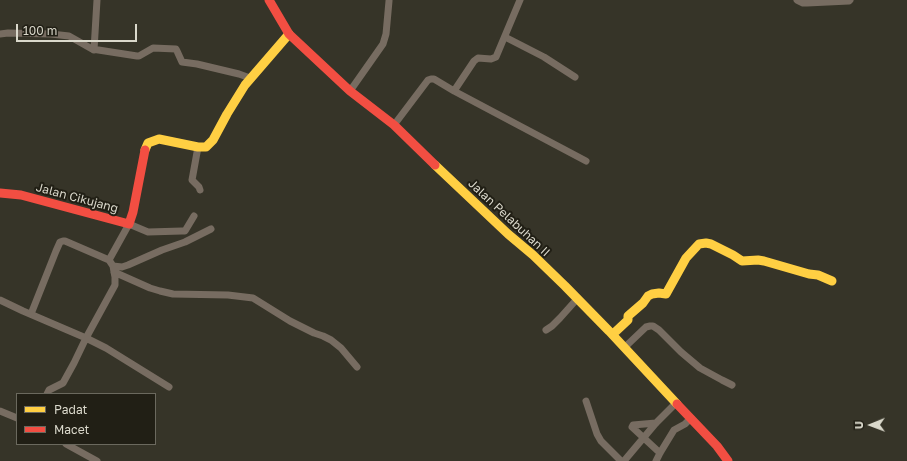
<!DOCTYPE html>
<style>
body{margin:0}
#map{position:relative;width:907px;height:461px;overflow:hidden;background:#363428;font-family:"Golos Text",sans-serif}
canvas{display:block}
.legend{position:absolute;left:16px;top:393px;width:140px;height:52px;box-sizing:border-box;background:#211f15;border:1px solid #6b695e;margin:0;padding:5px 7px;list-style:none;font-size:12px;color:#dad8cb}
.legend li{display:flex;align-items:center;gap:8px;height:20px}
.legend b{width:20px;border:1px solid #6b695e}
.north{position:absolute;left:851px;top:405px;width:40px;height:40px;-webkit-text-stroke:3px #211f15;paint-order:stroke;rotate:269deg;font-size:11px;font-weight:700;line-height:16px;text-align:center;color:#dad8cb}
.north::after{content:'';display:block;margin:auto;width:14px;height:18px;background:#dad8cb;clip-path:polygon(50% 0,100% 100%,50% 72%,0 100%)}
.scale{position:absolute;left:16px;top:24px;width:121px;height:18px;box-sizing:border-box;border:2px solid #dad8cb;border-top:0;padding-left:5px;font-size:12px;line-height:14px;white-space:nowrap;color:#dad8cb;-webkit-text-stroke:3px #211f15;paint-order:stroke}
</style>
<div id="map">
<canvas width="907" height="461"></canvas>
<ul class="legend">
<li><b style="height:5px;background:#ffcf43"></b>Padat</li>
<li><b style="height:5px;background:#f24e42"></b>Macet</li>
</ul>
<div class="north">U</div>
<div class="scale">100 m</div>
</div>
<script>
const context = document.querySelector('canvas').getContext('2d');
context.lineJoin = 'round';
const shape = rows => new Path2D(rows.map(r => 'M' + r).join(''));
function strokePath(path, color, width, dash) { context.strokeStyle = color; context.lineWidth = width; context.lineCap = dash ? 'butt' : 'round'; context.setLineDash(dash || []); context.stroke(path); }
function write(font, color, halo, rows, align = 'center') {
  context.font = font + ' "Golos Text",sans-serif'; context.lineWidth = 4; context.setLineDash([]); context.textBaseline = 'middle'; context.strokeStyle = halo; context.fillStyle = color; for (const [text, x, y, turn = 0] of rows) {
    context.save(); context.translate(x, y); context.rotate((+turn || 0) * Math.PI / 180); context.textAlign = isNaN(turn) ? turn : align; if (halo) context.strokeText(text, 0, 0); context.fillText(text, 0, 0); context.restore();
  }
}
strokePath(shape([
 [797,0,803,3,807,3,849,1,850,0],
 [0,34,8,33,51,34,69,36,92,49,137,56,139,56,153,48,176,49,177,51,182,62,197,64,239,74,250,78],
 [505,37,544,57,575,77],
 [94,50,97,0],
 [350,91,383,44,386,34,389,1],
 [454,91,586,161],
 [394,125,428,80,431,79,434,79,454,91,474,61,478,58,491,59,496,57,520,0],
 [198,147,192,180,199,187,200,190],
 [113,266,122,267,128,265,162,250,185,242,211,229],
 [114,272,150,288,160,291,173,294,228,295,253,298,290,321,314,333,323,336,331,340,341,348,357,367],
 [0,300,23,311,86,338,106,348,169,387],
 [31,314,56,251,60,242,63,241,65,241,109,260],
 [546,330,552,326,560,318,577,299],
 [625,347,646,327,650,326,653,326,659,330,681,352,700,368,722,380,732,385],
 [47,394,49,390,63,383,74,363,86,338,115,285,115,277,114,272,113,266,109,260,129,224,148,232,182,231,185,231,194,216],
 [586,401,597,434,601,441,621,461],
 [0,411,17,418],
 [656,423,633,425,632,427,660,453],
 [66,444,97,461],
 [624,461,656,423,676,403],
 [656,461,660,453,674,430,685,424,691,418]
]), '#776c61', 7);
strokePath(shape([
 [145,150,148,143,159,139,198,147,206,147,213,140,227,114,245,85,289,34],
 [435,165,508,234,533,255,565,286,609,331,677,404],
 [613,334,628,320,628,316,643,303,648,296,652,294,659,293,666,294,686,258,699,244,706,243,711,244,733,255,742,261,758,260,764,261,809,274,818,275,832,281]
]), '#ffcf43', 9);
strokePath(shape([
 [269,0,289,34,350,91,394,125,435,165],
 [0,193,21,195,129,224,133,212,145,150],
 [677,404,717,446,728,461]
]), '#f24e42', 9);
write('12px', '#dad8cb', '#211f15', [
 ["Jalan Cikujang",77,198,15],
 ["Jalan Pelabuhan II",509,218,43]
]);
</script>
